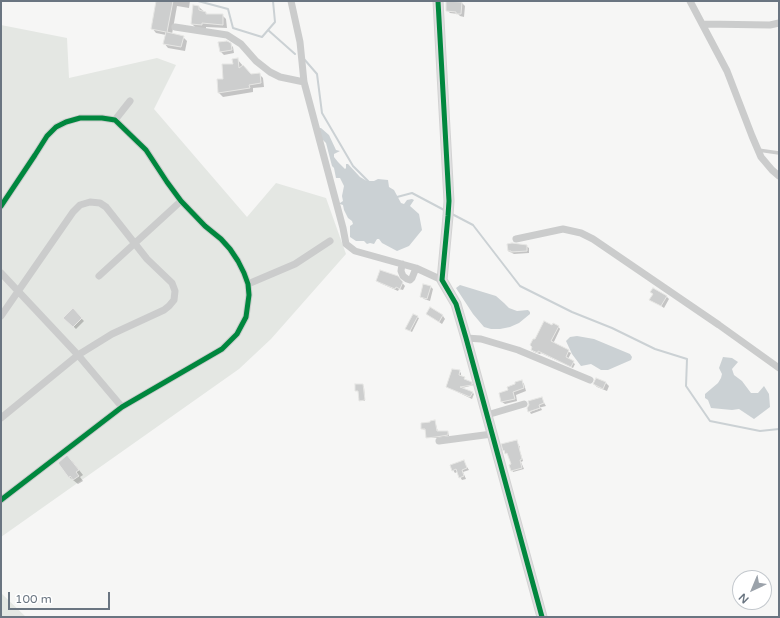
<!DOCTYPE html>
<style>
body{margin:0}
#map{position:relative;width:780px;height:618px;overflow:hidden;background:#f6f6f5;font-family:"Varela Round",sans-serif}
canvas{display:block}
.frame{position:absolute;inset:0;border:2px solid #6a7581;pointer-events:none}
.north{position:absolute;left:732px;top:570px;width:40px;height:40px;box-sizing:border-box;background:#fff;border:1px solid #c3c8cd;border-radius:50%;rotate:224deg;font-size:11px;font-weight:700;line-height:16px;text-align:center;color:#6a7581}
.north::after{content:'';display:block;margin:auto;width:14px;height:18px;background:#9ba2aa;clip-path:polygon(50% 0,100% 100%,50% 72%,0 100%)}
.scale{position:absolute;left:8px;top:592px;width:102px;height:18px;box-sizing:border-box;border:2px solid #6a7581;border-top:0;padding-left:5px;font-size:12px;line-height:14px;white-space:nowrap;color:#6a7581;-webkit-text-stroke:3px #fff;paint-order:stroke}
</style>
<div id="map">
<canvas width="780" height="618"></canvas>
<div class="frame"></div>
<div class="north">N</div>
<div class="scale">100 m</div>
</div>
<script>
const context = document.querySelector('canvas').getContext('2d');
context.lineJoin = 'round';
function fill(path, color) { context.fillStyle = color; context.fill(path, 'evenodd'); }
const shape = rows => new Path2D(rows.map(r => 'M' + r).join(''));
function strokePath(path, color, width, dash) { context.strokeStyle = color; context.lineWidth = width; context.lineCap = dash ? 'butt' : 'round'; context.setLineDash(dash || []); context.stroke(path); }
fill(shape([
 [1,25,67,38,69,78,157,58,176,65,154,109,247,217,276,183,326,198,346,254,271,339,239,369,1,537],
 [1,593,26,617,1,617]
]), '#e4e7e3');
fill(shape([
 [318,128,321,128,329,135,336,150,340,151,334,154,334,157,338,162,345,169,346,168,346,164,348,164,360,177,367,181,374,181,378,179,388,180,389,187,394,190,401,203,404,204,407,200,412,199,414,200,410,206,419,214,422,230,409,246,397,251,382,243,379,239,377,239,374,244,370,243,367,244,364,241,356,241,350,237,350,226,353,224,352,221,348,218,344,210,343,205,340,204,340,203,343,201,342,196,344,186,340,178,336,178,334,168,332,166,326,143,321,138],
 [460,285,496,296,504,303,509,308,517,311,528,310,530,312,530,314,519,323,510,327,500,329,491,329,484,327,473,314,456,288],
 [577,336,594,339,630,354,632,357,631,360,608,370,601,370,591,364,581,366,572,354,566,341,570,337],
 [723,357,732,358,738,362,732,369,734,375,742,381,751,393,758,393,764,386,769,394,770,407,754,419,739,409,732,410,711,408,708,400,705,398,705,394,718,383,721,378,722,374,719,368]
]), '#cbd1d4');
fill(shape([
 [157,1,173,1,175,2,175,1,190,1,189,8,177,6,172,34,183,37,187,41,185,51,168,48,164,43,166,35,156,33,152,28],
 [462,3,465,6,464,17,460,16,458,14,450,13,447,10],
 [199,7,208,15,222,15,226,19,227,28,206,27,206,29,196,28,192,24],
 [230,44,233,47,234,53,224,55,221,52],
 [237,59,251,75,259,74,263,78,264,87,253,88,253,92,223,97,219,93,218,80,224,80],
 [526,246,529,248,529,253,514,254,508,251],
 [397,277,405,286,403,290,399,289,398,291,380,283,377,281],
 [430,286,433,289,430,301,424,299,421,296],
 [654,294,667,297,669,299,664,308,651,299],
 [73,310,84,321,76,329,65,318],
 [427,314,443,316,445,319,442,324],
 [413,315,419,318,412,332,408,330],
 [552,326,558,326,560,329,553,344,571,353,568,359,575,364,573,368,541,353,540,354,534,352,532,350,535,341],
 [459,371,461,373,461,377,474,385,462,388,472,392,474,394,472,399,447,387],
 [596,379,606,383,609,386,607,391,597,387,594,384],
 [522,381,524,384,526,391,516,395,517,401,505,404,502,402,510,391],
 [363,385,364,387,365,401,361,401,359,392,356,390],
 [541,398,546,406,530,410],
 [541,408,542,410,531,414,530,412],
 [435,421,438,432,448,432,449,436,437,438,428,438,427,437,426,430,422,429],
 [516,441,520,447,519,448,523,461,521,462,524,469,513,472,512,470,512,464,508,455,504,450],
 [72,461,83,475,80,477,83,481,78,484,69,477],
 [463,461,469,470,463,472,466,479,462,480,457,472,455,473,453,470]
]), '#0003');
strokePath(shape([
 [198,1,228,9,233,28,262,37,275,22,273,1],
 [268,30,295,54],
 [304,59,317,74,322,113,353,166,370,183],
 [397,197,412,193,446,211],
 [452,214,473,225,520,286,572,312,612,328,655,349,687,359,686,386,710,421,760,431,779,429]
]), '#cbd1d4', 2);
const building = shape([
 [156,1,173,1,167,32,184,36,181,47,163,44,166,32,151,29,156,1],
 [446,1,462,2,461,14,456,14,456,12,446,11,446,1],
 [193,5,199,6,199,10,206,12,206,14,223,14,223,25,202,23,202,25,191,24,193,5],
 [227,41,231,43,232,50,220,52,218,42,227,41],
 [238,58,239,68,243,65,251,74,260,73,261,83,249,85,250,88,218,93,217,79,223,79,222,64,233,64,232,59,238,58],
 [512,243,527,245,527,251,511,252,511,251,508,251,507,244,512,243],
 [380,270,398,276,403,282,400,289,396,287,395,289,376,281,380,270],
 [423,284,431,286,427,299,420,297,423,284],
 [653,288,667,296,661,306,649,300,653,294,650,292,653,288],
 [430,307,443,315,439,322,426,314,430,307],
 [73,308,82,318,73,327,63,318,73,308],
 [413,314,418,316,410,331,405,329,413,314],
 [544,321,552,325,553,323,559,326,551,341,569,350,566,357,574,361,571,367,538,351,538,353,531,350,532,347,530,345,533,339,535,339,544,321],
 [452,369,460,370,459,375,465,377,464,379,472,382,472,385,460,387,473,392,470,397,446,387,452,369],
 [596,378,606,382,603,389,593,384,596,378],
 [522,380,524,388,513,392,515,399,501,402,499,393,508,390,507,387,515,384,515,382,522,380],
 [355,384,363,384,365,400,359,401,358,391,355,391,355,384],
 [542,397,544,403,539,405,540,408,528,412,527,408,529,405,528,401,542,397],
 [435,420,437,431,448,431,448,435,436,437,426,438,425,429,421,429,421,423,430,422,430,421,435,420],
 [517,440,522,459,520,460,522,468,511,471,509,465,511,464,507,453,505,454,504,450,503,451,501,444,517,440],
 [67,455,79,470,76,472,79,476,73,480,70,476,69,478,58,463,67,455],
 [464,460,467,468,462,470,464,476,459,478,456,469,452,471,450,465,464,460]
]);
fill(building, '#cdcece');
strokePath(building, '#e6e6e4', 1);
const secondary = shape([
 [438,1,449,201,448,216,442,280,456,304,466,338,542,617]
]);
strokePath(secondary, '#d2d2d2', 11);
strokePath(shape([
 [758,150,779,153]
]), '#cbcccc', 3.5);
strokePath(shape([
 [291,1,300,42,304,82,343,228,346,244,355,251,416,268,442,280],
 [690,1,727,71,752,136,761,157,772,170,779,176],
 [704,24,770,25,779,23],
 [175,27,227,35,241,44,256,61,270,72,280,77,304,82],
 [115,120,130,101],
 [1,206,35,155,47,136,56,127,66,122,80,118,102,118,115,120,146,150,167,182,181,201,205,226,221,239,230,249,238,261,244,273,248,284,249,295,246,317,237,334,222,349,122,407,1,500],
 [516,239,563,229,581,233,593,239,719,325,779,368],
 [402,264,401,271,403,276,407,279,410,280,412,278,416,268],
 [1,273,78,355,122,407],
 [99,276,181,201],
 [248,284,295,264,330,241],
 [1,316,73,212,80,205,90,202,100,203,106,207,147,259,172,283,175,291,174,300,169,306,164,310,112,334,78,355,1,418],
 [466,338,481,339,518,350,590,380],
 [487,415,524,404],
 [439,441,492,434]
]), '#cbcccc', 7);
strokePath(secondary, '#dfdfe0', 9);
strokePath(shape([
 [438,1,449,201,448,216,442,280,456,304,466,338,542,617],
 [1,206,35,155,47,136,56,127,66,122,80,118,102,118,115,120,146,150,167,182,181,201,205,226,221,239,230,249,238,261,244,273,248,284,249,295,246,317,237,334,222,349,122,407,1,500]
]), '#00873e', 5);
</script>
